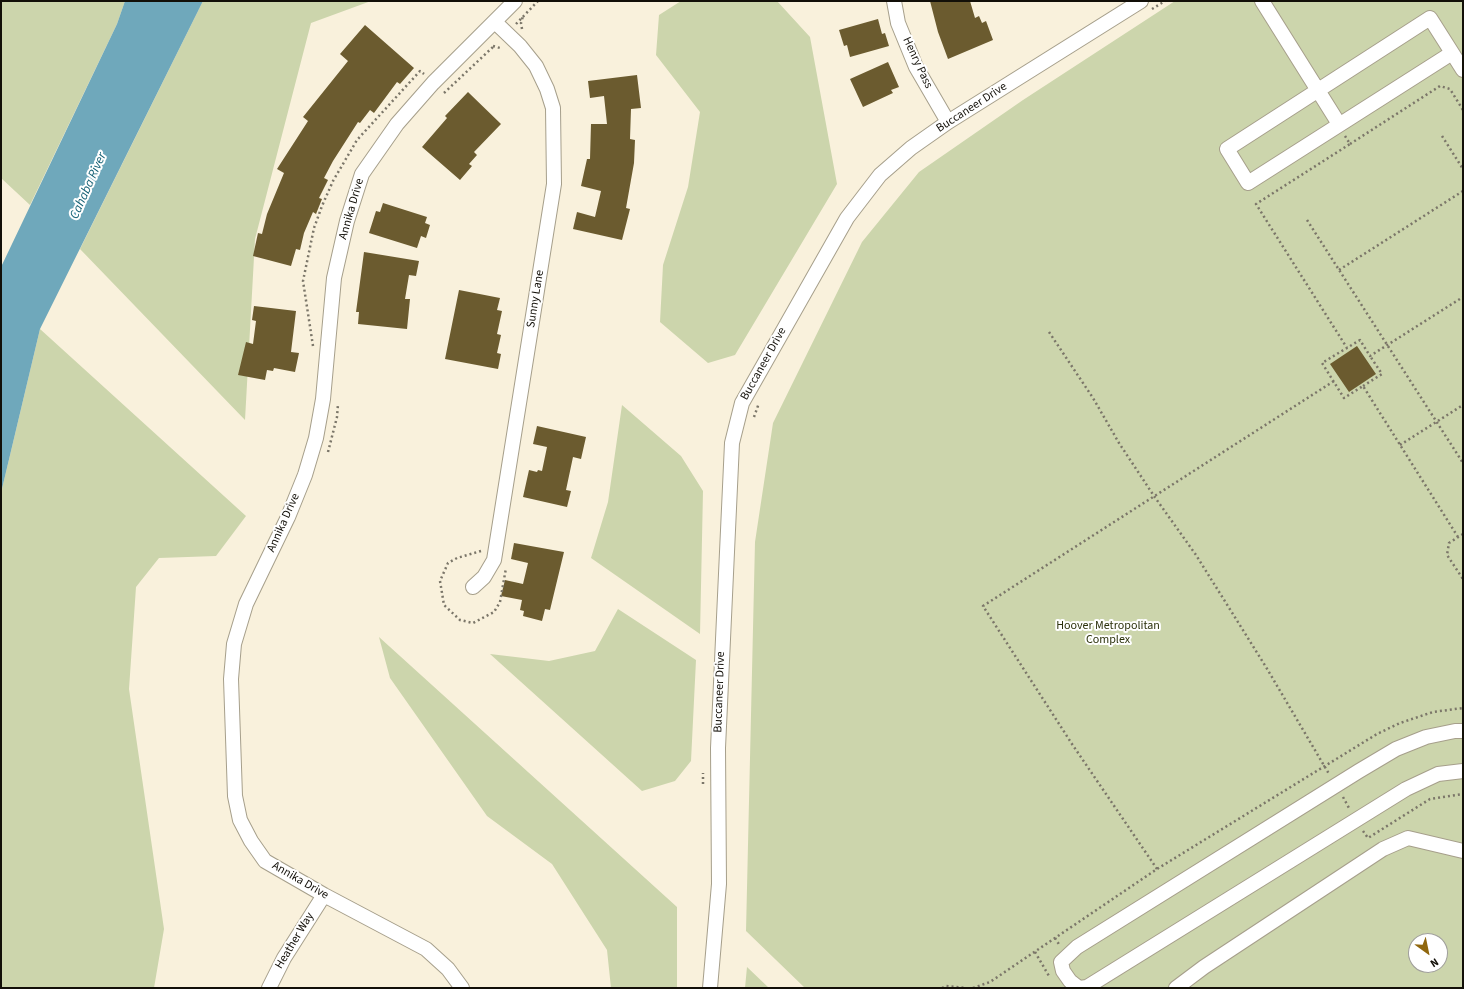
<!DOCTYPE html>
<style>
body{margin:0}
#map{position:relative;width:1464px;height:989px;overflow:hidden;background:#f9f1dc;font-family:"Source Sans 3",sans-serif}
canvas{display:block}
.frame{position:absolute;inset:0;border:2px solid #120f08;pointer-events:none}
.north{position:absolute;left:1408px;top:933px;width:40px;height:40px;box-sizing:border-box;background:#fff;border:1px solid #a09f9c;border-radius:50%;rotate:147deg;font-size:11px;font-weight:700;line-height:16px;text-align:center;color:#120f08}
.north::after{content:'';display:block;margin:auto;width:14px;height:18px;background:#90670e;clip-path:polygon(50% 0,100% 100%,50% 72%,0 100%)}
</style>
<div id="map">
<canvas width="1464" height="989"></canvas>
<div class="frame"></div>
<div class="north">N</div>
</div>
<script>
const context = document.querySelector('canvas').getContext('2d');
context.lineJoin = 'round';
function fill(path, color) { context.fillStyle = color; context.fill(path, 'evenodd'); }
const shape = rows => new Path2D(rows.map(r => 'M' + r).join(''));
function strokePath(path, color, width, dash) { context.strokeStyle = color; context.lineWidth = width; context.lineCap = dash ? 'butt' : 'round'; context.setLineDash(dash || []); context.stroke(path); }
function write(font, color, halo, rows, align = 'center') {
  context.font = font + ' "Source Sans 3",sans-serif'; context.lineWidth = 4; context.setLineDash([]); context.textBaseline = 'middle'; context.strokeStyle = halo; context.fillStyle = color; for (const [text, x, y, turn = 0] of rows) {
    context.save(); context.translate(x, y); context.rotate((+turn || 0) * Math.PI / 180); context.textAlign = isNaN(turn) ? turn : align; if (halo) context.strokeText(text, 0, 0); context.fillText(text, 0, 0); context.restore();
  }
}
fill(shape([
 [1,1,125,1,117,24,30,205,1,178],
 [203,1,371,1,311,23,255,239,245,420,80,249],
 [681,1,777,1,810,37,837,184,735,355,708,363,660,322,663,265,688,187,700,112,656,55,659,15],
 [1175,1,1463,1,1463,988,805,988,746,931,755,542,773,423,862,242,919,172,1023,100],
 [1416,941,1440,941,1440,965,1416,965],
 [40,329,246,516,216,556,159,558,136,587,129,689,164,929,154,988,1,988,1,493],
 [622,405,681,456,703,491,700,634,591,558,608,502],
 [618,609,696,660,691,761,675,781,642,791,490,654,549,661,595,651],
 [379,637,677,907,677,988,611,988,607,950,552,864,487,816,390,678],
 [747,967,769,988,745,988]
]), '#ccd5ac');
fill(shape([
 [125,1,203,1,40,329,1,493,1,267,117,24]
]), '#6fa8bb');
fill(shape([
 [930,1,970,1,975,18,979,16,982,23,986,21,993,40,948,59,938,32],
 [878,19,882,34,885,33,889,46,850,57,847,45,844,46,839,30],
 [365,25,414,68,400,84,397,82,374,113,370,110,360,123,358,122,333,161,324,178,328,180,319,198,322,199,316,214,313,212,304,233,300,250,296,249,291,266,253,256,258,233,262,234,267,214,284,173,277,169,308,121,303,117,348,61,340,54],
 [888,62,899,87,891,90,893,93,863,107,850,79],
 [637,75,641,108,631,109,630,139,635,140,634,163,626,208,630,209,622,240,573,229,577,212,595,217,601,191,581,186,587,159,590,159,591,124,607,124,604,96,590,98,588,81],
 [468,92,501,124,474,152,477,155,469,164,472,166,460,180,422,147,447,118,445,116],
 [383,203,427,217,425,223,430,225,426,238,421,236,417,248,369,233,376,211,380,212],
 [364,252,419,261,416,276,409,275,405,299,410,299,407,329,358,324,359,312,356,312],
 [459,290,500,298,497,310,502,311,497,334,501,335,497,353,501,354,498,369,445,359],
 [254,306,296,311,291,352,299,353,295,372,274,368,273,371,267,370,265,380,238,375,246,342,253,344,256,321,252,320],
 [1357,346,1376,374,1349,392,1330,364],
 [537,426,586,437,581,459,573,457,566,490,571,491,567,507,523,497,529,470,537,472,538,470,542,471,547,447,533,444],
 [514,543,564,552,550,610,545,609,542,621,523,616,524,611,520,610,522,600,501,596,505,580,523,584,528,563,511,559]
]), '#6b5b2f');
const minor = shape([
 [894,1,898,23,916,67,948,122],
 [1262,1,1339,124],
 [1452,53,1248,183,1227,149,1430,18,1463,70],
 [473,587,484,577,494,560,554,184,553,108,547,89,536,66,520,46,495,22],
 [1463,731,1455,731,1426,737,1396,749,1359,771,1077,947,1061,962,1063,971,1070,981,1079,988,1087,987,1406,789,1438,774,1463,771],
 [269,988,284,958,324,895],
 [462,988,448,969,426,949,324,895,265,861,251,841,240,820,235,796,231,679,234,644,246,604,288,517,305,475,316,438,323,399,334,278,347,221,362,174,397,124,433,83,515,1],
 [710,988,719,884,718,748,732,443,742,403,847,218,880,175,911,148,948,122,1141,1],
 [1176,988,1204,967,1383,849,1408,838,1463,851]
]);
strokePath(minor, '#a69f8b', 16);
strokePath(shape([
 [1152,9,1165,1],
 [516,24,538,1],
 [522,29,521,23,523,16],
 [493,46,500,48],
 [444,93,494,46],
 [1345,136,1350,144,1256,204,1347,348],
 [1442,136,1463,169],
 [1350,144,1440,86,1450,89,1463,110],
 [1307,220,1463,463],
 [1339,270,1463,191],
 [1049,332,1093,398,1119,443,1154,496,1196,555,1266,667,1329,774],
 [313,346,303,281,314,228,322,206,333,181,357,140,420,71,424,74],
 [1363,386,1382,374,1370,356],
 [754,417,759,403],
 [1400,445,1463,405],
 [328,452,337,417,338,404],
 [1463,534,1449,543,1447,555,1463,579],
 [1458,537,1363,386,1344,398,1322,363,1360,340,1370,356,1463,297],
 [481,551,457,558,448,563,440,581,444,605,460,620,473,623,494,612,500,602,506,568],
 [703,784,703,773],
 [1343,797,1349,808],
 [1363,831,1368,838,1430,799,1463,794],
 [1157,869,1072,744,983,606,1334,381],
 [1055,938,1060,946],
 [1035,952,1049,976],
 [942,988,946,986,966,988],
 [973,988,990,982,1157,869,1377,734,1400,723,1433,712,1463,708]
]), '#7b7669', 2.5, [2, 3]);
strokePath(minor, '#fff', 14);
write('12px', '#120f08', '#fff', [
 ["Henry Pass",917,63,65],
 ["Buccaneer Drive",972,108,-33],
 ["Annika Drive",352,209,-74],
 ["Sunny Lane",536,299,-81],
 ["Buccaneer Drive",764,364,-61],
 ["Annika Drive",284,523,-66],
 ["Buccaneer Drive",720,692,-88],
 ["Annika Drive",300,881,30],
 ["Heather Way",295,941,-59]
]);
write('12px', '#2c320c', '#fff', [
 ["Hoover Metropolitan",1108,626],
 ["Complex",1108,640]
]);
write('italic 13px', '#125f73', '#fff', [
 ["Cahaba River",89,186,-66]
]);
</script>
